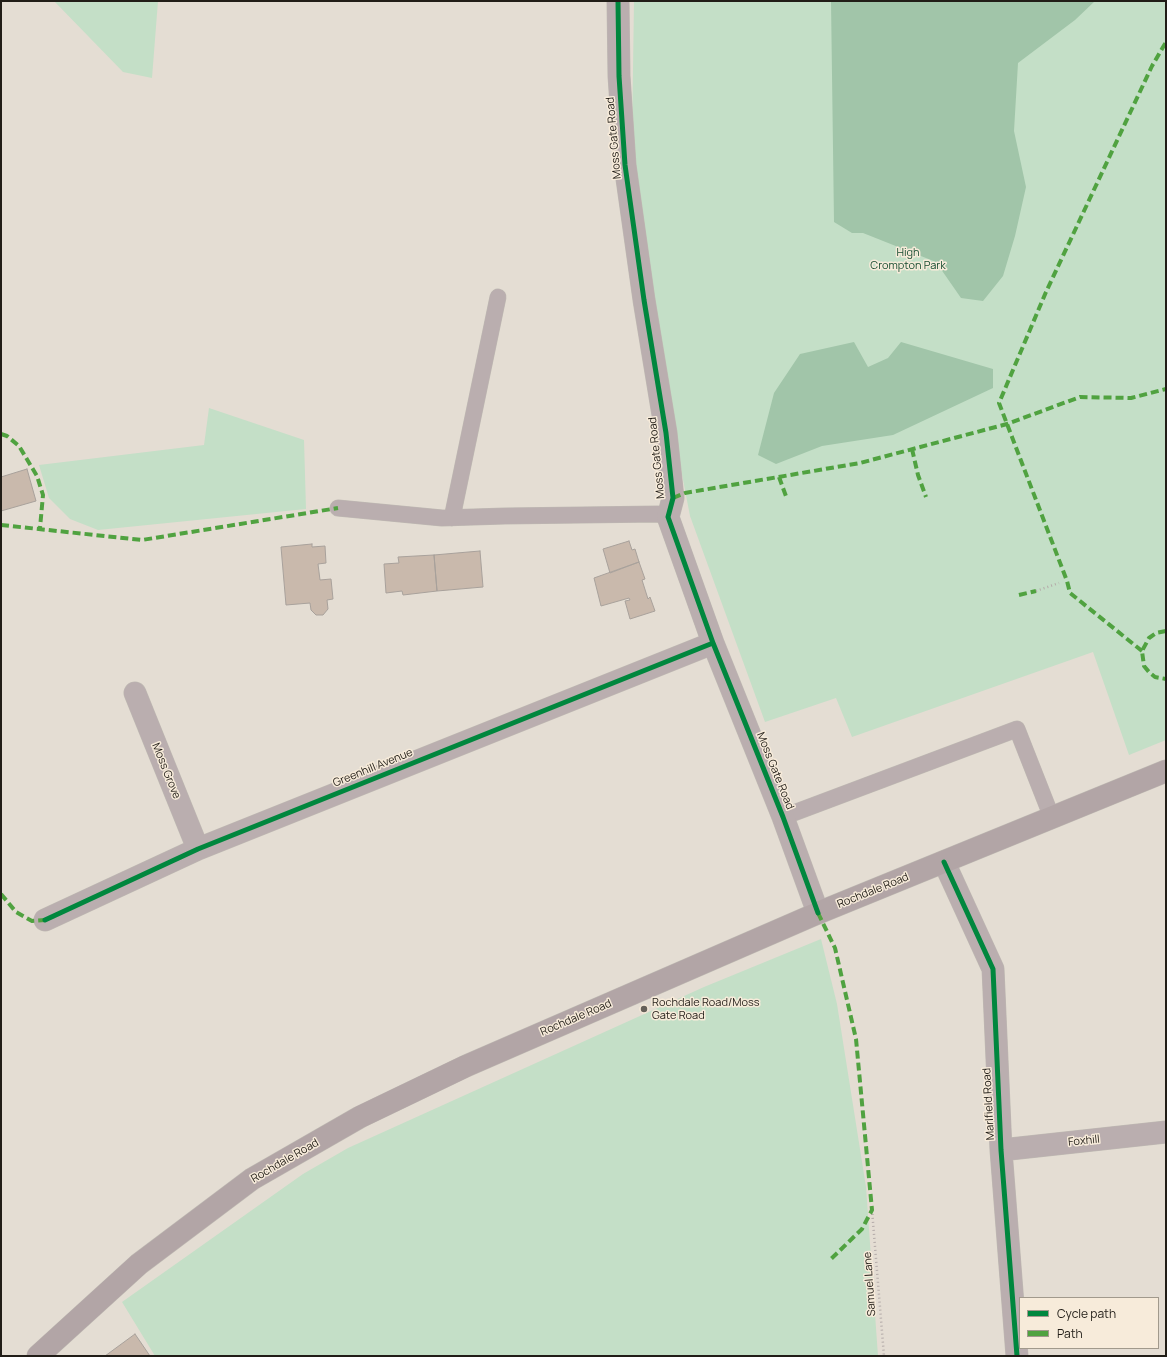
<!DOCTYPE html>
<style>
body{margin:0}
#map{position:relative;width:1167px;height:1357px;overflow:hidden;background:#e4ddd3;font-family:Manrope,sans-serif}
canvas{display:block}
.frame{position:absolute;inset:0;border:2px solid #211d17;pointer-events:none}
.legend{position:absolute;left:1019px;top:1297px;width:140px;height:52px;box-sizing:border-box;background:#f7ebda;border:1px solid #a1998c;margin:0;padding:5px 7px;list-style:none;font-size:12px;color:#211d17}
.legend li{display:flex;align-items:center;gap:8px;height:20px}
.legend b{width:20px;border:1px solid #a1998c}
</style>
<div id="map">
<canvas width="1167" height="1357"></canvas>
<div class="frame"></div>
<ul class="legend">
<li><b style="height:5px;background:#00873e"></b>Cycle path</li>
<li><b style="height:5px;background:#50a240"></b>Path</li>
</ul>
</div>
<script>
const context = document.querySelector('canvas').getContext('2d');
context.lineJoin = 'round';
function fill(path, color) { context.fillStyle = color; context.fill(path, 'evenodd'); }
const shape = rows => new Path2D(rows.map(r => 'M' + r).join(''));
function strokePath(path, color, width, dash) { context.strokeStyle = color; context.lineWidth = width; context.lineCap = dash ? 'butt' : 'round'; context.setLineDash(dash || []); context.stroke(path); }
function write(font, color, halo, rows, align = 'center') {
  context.font = font + ' Manrope,sans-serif'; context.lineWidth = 3; context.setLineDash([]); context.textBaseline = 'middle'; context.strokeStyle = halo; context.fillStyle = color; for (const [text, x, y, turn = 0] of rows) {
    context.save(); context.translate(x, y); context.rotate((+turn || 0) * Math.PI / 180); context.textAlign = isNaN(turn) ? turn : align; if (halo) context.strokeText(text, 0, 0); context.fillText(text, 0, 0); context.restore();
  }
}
fill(shape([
 [54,1,158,1,152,78,123,72],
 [634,1,1166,1,1166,740,1129,755,1093,652,852,737,836,698,765,722,690,516,669,407,632,137],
 [209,408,304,440,306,509,98,530,70,519,49,498,39,465,204,445],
 [821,939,837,1004,866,1187,878,1356,155,1356,122,1302,303,1174,348,1148,704,987]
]), '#c4dfc7');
fill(shape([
 [831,1,1095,1,1075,20,1018,63,1014,131,1026,187,1015,236,1003,276,983,301,961,298,936,262,863,233,852,233,834,222],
 [854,342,868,367,888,358,901,342,993,369,993,388,893,435,822,446,776,464,758,455,774,393,800,354]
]), '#a1c5a9');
const building = shape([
 [27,469,36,501,1,511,1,477,27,469],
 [629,541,632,550,635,549,639,562,610,573,603,549,629,541],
 [312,544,312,547,325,546,326,563,318,564,320,580,331,579,333,599,327,600,328,609,323,615,316,615,311,610,310,603,286,605,281,547,312,544],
 [480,551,483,587,437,591,434,555,480,551],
 [434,555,437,591,403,595,402,591,386,593,384,564,399,563,398,557,434,555],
 [639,562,645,579,642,580,648,599,650,597,655,611,630,619,625,601,630,600,629,598,601,606,594,578,639,562],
 [135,1334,150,1356,105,1356,135,1334]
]);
fill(building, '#c9b9ac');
strokePath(building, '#a8a19b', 1);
const lane = shape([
 [338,508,442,518,505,516,658,514,668,517],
 [452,518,498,297],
 [783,817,1017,729,1052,818]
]);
const street = shape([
 [618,1,619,76,625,165,644,300,666,433,673,498,668,517,713,643,783,817,818,913],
 [135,693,198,849],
 [944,862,993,969,1001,1150,1017,1356],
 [45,920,198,849,713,643],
 [1001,1150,1166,1132]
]);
const secondary = shape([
 [38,1356,139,1264,252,1179,360,1117,466,1066,818,913,1166,771]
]);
strokePath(lane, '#bfbab3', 17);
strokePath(street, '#bfbab3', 23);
strokePath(secondary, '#bfbab3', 23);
strokePath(shape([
 [1036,591,1059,583],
 [872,1210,884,1356]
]), '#b4aba9', 2.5, [1, 3]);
strokePath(lane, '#baaeaf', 16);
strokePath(street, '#baaeaf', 22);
strokePath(secondary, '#b2a5a6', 22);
strokePath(shape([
 [1,434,7,436,19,446,37,476,43,495,40,528],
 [912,449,918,475,926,497],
 [779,477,787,499],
 [673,498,685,493,860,463,1007,424,1080,397,1131,398,1166,389],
 [1,525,142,540,338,508],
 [1019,595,1036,591],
 [1166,631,1156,633,1149,638,1142,651,1144,666,1149,672,1155,677,1166,679],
 [1142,651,1070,593,1067,581,999,403,1046,292,1152,66,1166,42],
 [1,894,16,912,32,921,45,920],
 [818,913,835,948,856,1039,872,1210,862,1229,831,1259]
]), '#50a240', 4, [8, 4]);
strokePath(shape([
 [618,1,619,76,625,165,644,300,666,433,673,498,668,517,713,643,783,817,818,913],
 [944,862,993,969,1001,1150,1017,1356],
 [45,920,198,849,713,643]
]), '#00873e', 5);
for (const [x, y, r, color] of [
 [644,1009,4,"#656059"]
]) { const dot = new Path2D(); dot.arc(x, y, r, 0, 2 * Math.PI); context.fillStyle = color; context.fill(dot); strokePath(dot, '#f7ebda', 1.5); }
write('11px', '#211d17', '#f7ebda', [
 ["Moss Gate Road",614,138,-95],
 ["Moss Gate Road",657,458,-96],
 ["Greenhill Avenue",373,768,-22],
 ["Moss Grove",166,771,68],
 ["Moss Gate Road",775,771,68],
 ["Rochdale Road",873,891,-22],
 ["Rochdale Road",576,1018,-23],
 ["Marlfield Road",989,1104,-93],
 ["Foxhill",1084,1141,-6],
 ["Rochdale Road",285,1161,-30],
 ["Samuel Lane",870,1284,-94]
]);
write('11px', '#154c2f', '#f7ebda', [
 ["High",908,253],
 ["Crompton Park",908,266]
]);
write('11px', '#211d17', '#f7ebda', [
 ["Rochdale Road/Moss",652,1003],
 ["Gate Road",652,1016]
], 'left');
</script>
